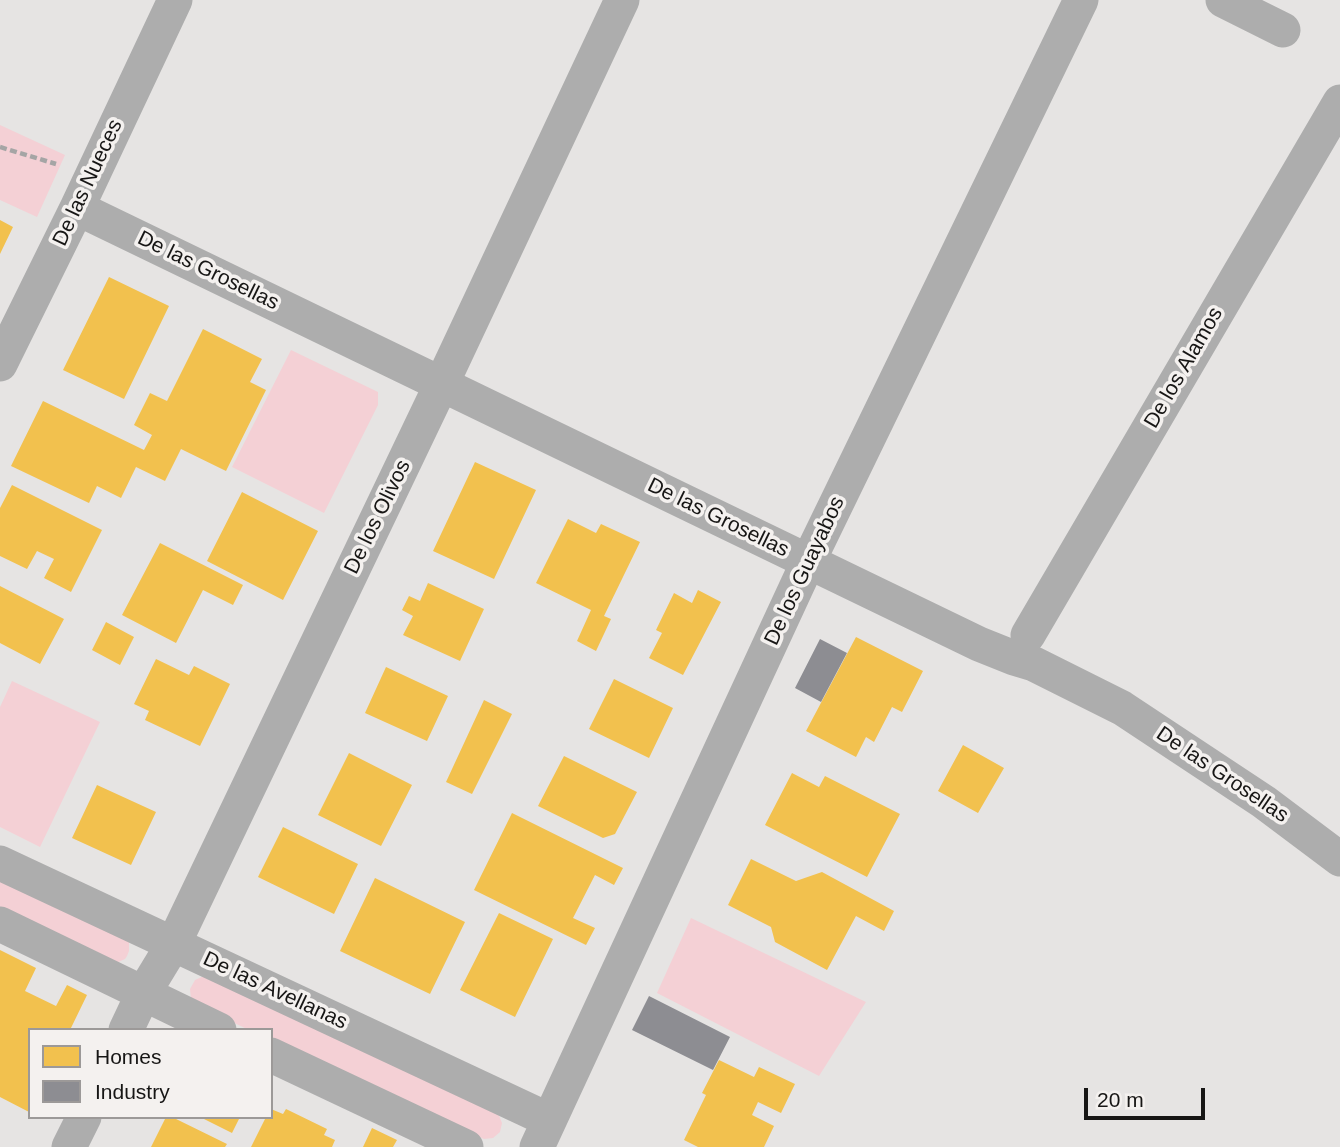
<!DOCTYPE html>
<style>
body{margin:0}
#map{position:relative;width:1340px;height:1147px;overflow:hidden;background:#e6e4e3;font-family:Helvetica,sans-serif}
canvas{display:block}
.legend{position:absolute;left:28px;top:1028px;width:245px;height:91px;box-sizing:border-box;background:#f4f1ef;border:2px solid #9c9998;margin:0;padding:9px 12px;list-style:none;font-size:21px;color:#171615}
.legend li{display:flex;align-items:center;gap:14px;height:35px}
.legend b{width:35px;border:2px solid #9c9998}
.scale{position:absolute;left:1084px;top:1088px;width:121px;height:32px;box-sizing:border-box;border:4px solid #171615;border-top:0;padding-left:9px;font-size:21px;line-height:24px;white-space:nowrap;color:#171615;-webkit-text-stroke:5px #f4f1ef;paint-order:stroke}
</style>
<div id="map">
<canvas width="1340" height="1147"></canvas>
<ul class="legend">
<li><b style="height:19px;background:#f2c14e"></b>Homes</li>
<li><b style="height:19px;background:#8d8d92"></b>Industry</li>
</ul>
<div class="scale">20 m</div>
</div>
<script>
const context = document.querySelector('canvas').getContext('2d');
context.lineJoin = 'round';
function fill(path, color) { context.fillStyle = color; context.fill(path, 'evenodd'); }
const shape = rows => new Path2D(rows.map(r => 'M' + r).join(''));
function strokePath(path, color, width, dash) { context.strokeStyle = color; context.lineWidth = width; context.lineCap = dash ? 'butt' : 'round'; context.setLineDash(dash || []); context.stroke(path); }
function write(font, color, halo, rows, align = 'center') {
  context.font = font + ' Helvetica,sans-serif'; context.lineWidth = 7; context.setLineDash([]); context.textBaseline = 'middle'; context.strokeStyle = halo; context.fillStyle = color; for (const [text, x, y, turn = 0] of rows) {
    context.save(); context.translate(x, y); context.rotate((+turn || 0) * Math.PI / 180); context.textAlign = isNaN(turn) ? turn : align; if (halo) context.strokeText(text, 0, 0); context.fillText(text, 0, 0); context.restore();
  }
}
fill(shape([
 [0,125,65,155,37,217,0,200],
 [291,350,378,392,378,405,324,513,232,467],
 [12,681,100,722,40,847,0,827,0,707],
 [0,877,129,942,129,951,127,956,125,959,116,963,0,911],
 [691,918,866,1002,819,1076,657,993],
 [204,976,498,1113,502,1123,500,1132,493,1138,484,1139,271,1040,271,1030,249,1030,199,1006,191,999,190,989,195,980]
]), '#f4d0d5');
fill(shape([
 [0,220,13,227,0,254],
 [109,277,169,306,124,399,63,370],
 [203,329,262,359,250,382,266,390,226,471,181,449,165,481,136,467,121,498,97,486,89,503,11,466,43,401,144,450,152,435,134,425,150,393,167,401],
 [475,462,536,490,494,579,433,551],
 [12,485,102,530,71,592,44,578,54,559,37,551,27,569,0,556,0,508],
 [242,492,318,531,283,600,207,561],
 [568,519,596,533,601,524,640,542,604,616,611,619,596,651,577,641,591,610,536,583],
 [160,543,243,585,233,605,203,590,176,643,122,615],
 [428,583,484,609,460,661,403,635,413,616,402,610,409,596,420,601],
 [0,586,64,619,40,664,0,643],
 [698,590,721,602,683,675,649,658,662,633,656,630,674,593,692,603],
 [106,622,134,637,120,665,92,650],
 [856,637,923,671,902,712,892,707,874,742,866,737,856,757,806,731],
 [156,659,189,675,194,666,230,684,200,746,145,720,149,711,134,704],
 [386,667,448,696,427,741,365,713],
 [614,679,673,708,649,758,589,729],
 [484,700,512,714,472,794,446,782],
 [963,745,1004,768,978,813,938,791],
 [349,753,412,785,381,846,318,815],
 [564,756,637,792,615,834,603,838,538,806],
 [792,773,819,787,825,776,900,814,867,877,765,825],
 [97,785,156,812,131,865,72,838],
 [512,813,623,868,614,885,595,875,573,918,595,928,586,945,474,890],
 [283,827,358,864,334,914,258,877],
 [751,859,796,881,822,872,894,911,884,931,856,916,827,970,775,942,771,927,728,905],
 [375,878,465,922,430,994,340,951],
 [499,913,553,939,515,1017,460,990],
 [0,950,36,968,25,991,56,1006,67,985,87,995,70,1030,30,1030,29,1112,0,1097],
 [719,1060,754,1077,759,1067,795,1084,781,1113,758,1102,752,1115,774,1126,764,1147,698,1147,684,1140,706,1095,702,1093],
 [271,1109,283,1114,286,1109,327,1129,324,1135,335,1140,332,1147,251,1147,266,1117,271,1117],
 [166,1117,172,1117,227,1144,225,1147,151,1147],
 [200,1117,240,1117,232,1133],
 [372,1128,397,1140,393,1147,363,1147]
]), '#f2c14e');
fill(shape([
 [820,639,847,653,821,702,795,688],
 [649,996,730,1037,713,1070,632,1030]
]), '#8d8d92');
strokePath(shape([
 [0,147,56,164]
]), '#a5a5a5', 4.5, [7, 3.5]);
strokePath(shape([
 [1223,0,1283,30],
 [77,208,979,644,1014,658,1034,664,1122,708,1264,802,1340,859],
 [0,364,77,208,175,0],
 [1028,635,1340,102],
 [0,863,549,1120],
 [0,924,219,1030],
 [126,1030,143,994,174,943,442,383,622,0],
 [271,1055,466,1147],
 [69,1147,84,1117],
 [537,1147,808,562,1081,0]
]), '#adadad', 35);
write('21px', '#171615', '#f4f1ef', [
 ["De las Nueces",88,183,-65],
 ["De las Grosellas",208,271,26],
 ["De los Alamos",1184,368,-60],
 ["De los Olivos",378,517,-64],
 ["De las Grosellas",718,518,26],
 ["De los Guayabos",805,571,-65],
 ["De las Grosellas",1222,775,34],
 ["De las Avellanas",275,991,25]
]);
</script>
